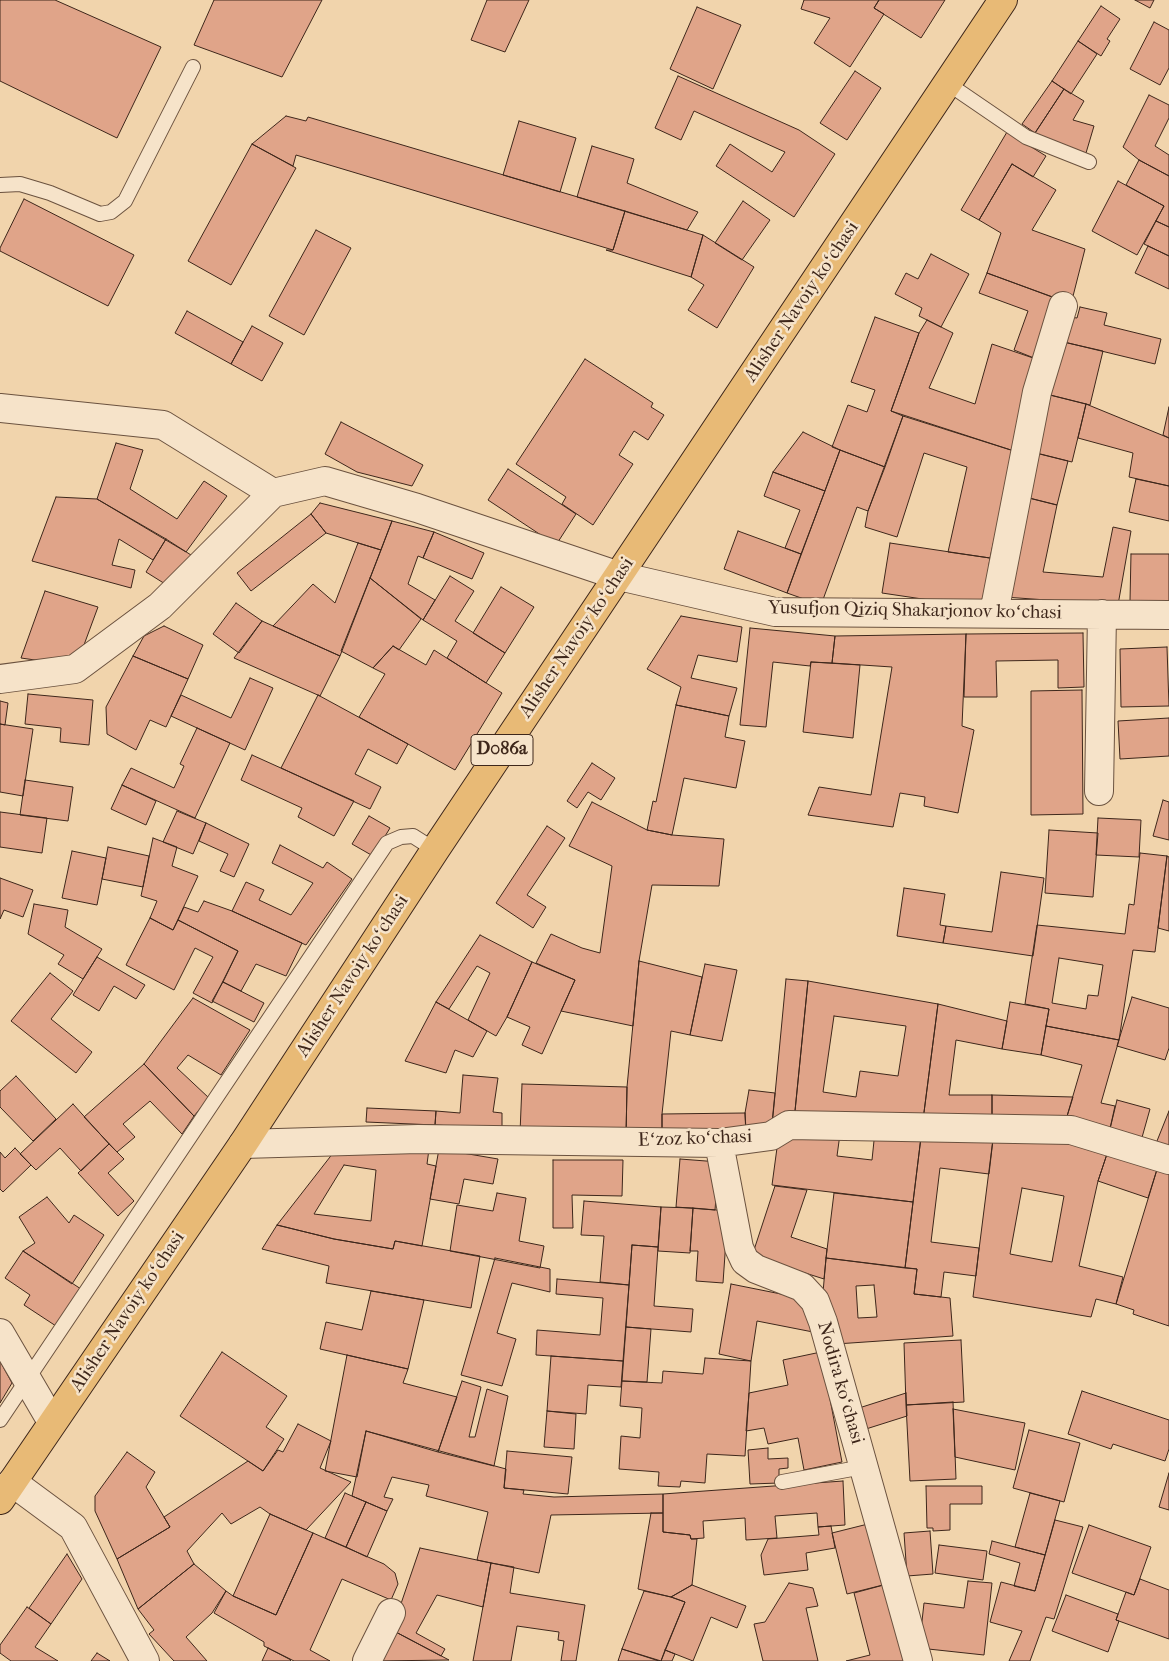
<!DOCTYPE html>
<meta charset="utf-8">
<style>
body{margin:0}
canvas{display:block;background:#f1d4ac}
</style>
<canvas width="1169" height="1661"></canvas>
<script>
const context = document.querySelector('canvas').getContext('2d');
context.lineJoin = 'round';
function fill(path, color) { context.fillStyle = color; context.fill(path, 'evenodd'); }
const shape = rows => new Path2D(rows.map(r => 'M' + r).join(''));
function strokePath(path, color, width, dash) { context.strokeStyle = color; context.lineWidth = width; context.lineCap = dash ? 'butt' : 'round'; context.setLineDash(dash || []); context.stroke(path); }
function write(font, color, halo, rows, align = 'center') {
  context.font = font + ' "IM FELL French Canon",serif'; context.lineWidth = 5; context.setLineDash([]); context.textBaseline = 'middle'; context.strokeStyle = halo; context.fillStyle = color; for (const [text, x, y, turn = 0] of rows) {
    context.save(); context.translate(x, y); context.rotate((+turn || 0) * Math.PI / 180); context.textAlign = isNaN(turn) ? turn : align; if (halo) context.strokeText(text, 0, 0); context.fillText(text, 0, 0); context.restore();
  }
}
const building = shape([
 [0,0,55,0,161,47,117,138,0,81,0,0],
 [214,0,322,0,282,77,194,45,214,0],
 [487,0,529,0,505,52,471,40,487,0],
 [804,0,879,0,874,8,884,14,850,67,814,43,830,18,801,9,804,0],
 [879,0,945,0,921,38,874,8,879,0],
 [1135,0,1154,0,1150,8,1135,0],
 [1101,6,1120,19,1107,39,1110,41,1101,56,1078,41,1101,6],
 [697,7,741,25,713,89,670,69,697,7],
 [1154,22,1169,30,1169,68,1160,85,1130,69,1154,22],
 [1078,41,1097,54,1071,94,1052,81,1078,41],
 [855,71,881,88,847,140,820,123,855,71],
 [678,76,799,130,835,154,794,217,716,166,730,144,772,172,785,152,694,111,681,140,655,128,678,76],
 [1052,81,1064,89,1035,133,1022,124,1052,81],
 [1064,89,1084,101,1073,120,1094,126,1086,153,1044,140,1035,133,1064,89],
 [1149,95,1169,105,1169,118,1155,146,1169,155,1169,176,1139,160,1123,147,1149,95],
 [286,116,306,121,308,117,625,211,613,250,296,155,293,166,252,144,286,116],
 [519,121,576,138,560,192,503,175,519,121],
 [1007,132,1046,156,1033,177,1012,164,979,220,961,210,1007,132],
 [252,144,296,168,231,285,188,261,252,144],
 [592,146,634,159,627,183,698,212,687,230,577,197,592,146],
 [1139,160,1169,176,1169,227,1156,221,1164,206,1126,185,1139,160],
 [1012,164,1056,190,1032,230,1085,249,1071,304,987,273,1001,233,979,220,1012,164],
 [1118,181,1164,206,1137,255,1092,231,1118,181],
 [24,199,134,255,108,306,0,251,0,248,24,199],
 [743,201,770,220,742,260,715,243,743,201],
 [625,211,703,235,691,277,606,250,613,250,625,211],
 [1156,221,1169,227,1169,256,1144,244,1156,221],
 [316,230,351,248,304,335,269,316,316,230],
 [703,235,754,267,717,328,688,310,704,285,691,277,703,235],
 [1148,246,1169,256,1169,289,1135,273,1148,246],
 [931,254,969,274,941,327,919,316,922,308,895,294,906,273,918,279,931,254],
 [987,273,1061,300,1039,360,1014,350,1028,311,979,293,987,273],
 [1080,307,1107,313,1104,325,1161,339,1155,364,1064,342,1070,317,1077,318,1080,307],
 [187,311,243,342,231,364,175,333,187,311],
 [875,317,919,333,891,411,903,416,885,467,832,447,848,405,867,412,875,390,851,382,875,317],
 [927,320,953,333,929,388,975,404,992,344,1039,360,1014,451,891,411,919,333,927,320],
 [252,326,283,343,262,381,231,364,252,326],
 [1059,341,1103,351,1090,405,1046,394,1059,341],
 [585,359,653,403,651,407,664,415,648,440,634,431,619,455,633,464,593,525,562,504,566,497,516,464,585,359],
 [1046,394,1086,404,1072,462,1032,452,1046,394],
 [1086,404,1169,438,1169,486,1129,477,1133,453,1078,438,1086,404],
 [1169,407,1169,438,1163,435,1169,407],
 [903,416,1014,451,990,558,948,552,967,467,924,453,897,537,865,527,868,511,903,416],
 [341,422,423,465,412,486,357,472,325,454,341,422],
 [803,432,840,450,825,491,773,472,803,432],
 [116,443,143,450,130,489,177,519,204,481,227,496,186,552,97,499,116,443],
 [840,450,885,467,868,511,857,507,821,605,787,593,840,450],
 [1032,452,1068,461,1057,505,1021,496,1032,452],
 [508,469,576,514,556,545,488,500,508,469],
 [773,472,825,491,801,554,785,548,800,510,764,496,773,472],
 [1136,479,1169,486,1169,521,1129,512,1136,479],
 [1021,496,1057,505,1043,572,1103,577,1113,527,1131,531,1118,605,1004,597,1021,496],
 [56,497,97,499,166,539,153,560,119,539,112,565,135,570,131,588,32,561,56,497],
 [320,503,392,521,381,550,326,533,311,514,320,503],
 [311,514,326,533,251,591,237,573,311,514],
 [392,521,434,532,423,558,418,556,408,584,435,600,423,620,370,578,392,521],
 [738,531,801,554,787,593,724,569,738,531],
 [434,532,484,553,472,579,423,558,434,532],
 [166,539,191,555,170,587,146,572,166,539],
 [358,543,381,550,340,656,273,626,313,584,335,603,358,543],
 [890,543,990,558,983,608,882,593,890,543],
 [1131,554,1169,554,1169,601,1130,601,1131,554],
 [450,576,474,591,455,621,505,653,486,683,447,658,457,641,423,620,450,576],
 [370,578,421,619,399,650,393,646,373,668,341,651,370,578],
 [501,587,534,607,505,653,473,633,501,587],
 [45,591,98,607,81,653,49,662,21,658,45,591],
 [236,603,262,621,239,653,213,634,236,603],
 [681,616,742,627,737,662,698,655,691,678,737,688,729,716,676,705,681,687,647,669,681,616],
 [262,621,340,656,320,696,234,658,262,621],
 [164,626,203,645,188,679,133,656,144,636,164,626],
 [750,628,835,636,832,663,811,662,810,666,773,662,766,727,740,725,750,628],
 [1083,633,1084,687,1058,688,1058,660,996,661,997,697,964,697,966,634,1083,633],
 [966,634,962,726,974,730,958,813,924,806,925,797,900,793,893,827,808,815,819,787,871,795,892,667,832,663,835,636,966,634],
 [393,646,426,665,434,650,502,693,455,770,359,717,385,674,373,668,393,646],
 [1167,647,1169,706,1121,707,1120,649,1167,647],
 [133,656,188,679,166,727,150,720,136,750,107,734,106,707,133,656],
 [811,662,860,665,853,738,803,732,811,662],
 [250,678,273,688,245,750,171,716,181,695,231,718,250,678],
 [1082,690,1083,814,1031,815,1031,691,1082,690],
 [28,694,93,700,89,745,60,742,61,728,25,724,28,694],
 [318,695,408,744,397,764,368,749,355,774,381,787,370,809,281,768,318,695],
 [0,701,8,703,5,725,0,724,0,701],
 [676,705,729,716,725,737,745,741,736,788,684,778,672,835,647,830,653,801,656,802,676,705],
 [1169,718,1169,756,1120,759,1118,721,1169,718],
 [0,724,33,729,23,796,0,792,0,724],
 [197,728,230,743,195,818,122,785,131,768,174,788,184,766,180,764,197,728],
 [252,755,354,801,334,836,298,817,302,808,241,780,252,755],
 [592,763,615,778,601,800,588,792,577,808,567,801,592,763],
 [25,780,73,787,68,821,20,815,25,780],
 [122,785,156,801,146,825,111,809,122,785],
 [1163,800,1169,802,1169,840,1153,836,1163,800],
 [592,802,647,830,672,835,724,839,719,886,652,885,639,961,633,1026,561,1011,575,980,536,963,551,934,582,948,600,953,612,866,569,846,592,802],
 [177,811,206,823,193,854,163,842,177,811],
 [0,812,47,818,42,853,0,847,0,812],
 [369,816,390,828,373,856,352,844,369,816],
 [1098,818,1141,820,1139,857,1096,855,1098,818],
 [206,823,249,844,234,877,220,871,228,854,199,841,206,823],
 [547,826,565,838,527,895,546,907,533,928,496,903,547,826],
 [1049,830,1098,833,1093,897,1045,893,1049,830],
 [153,838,177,847,172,866,198,876,173,930,150,918,157,901,141,896,153,838],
 [280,845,323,868,327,862,352,879,306,945,232,911,246,882,264,890,259,900,291,915,313,883,272,863,280,845],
 [108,847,149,856,143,887,102,879,108,847],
 [72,851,106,858,97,905,62,898,72,851],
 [1140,853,1167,856,1155,952,1133,950,1119,1040,1046,1026,1049,1009,1025,1004,1037,925,1125,934,1129,904,1134,905,1140,853],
 [1059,958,1103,965,1098,996,1088,995,1086,1009,1052,1003,1059,958],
 [1167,856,1169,857,1169,931,1158,928,1167,856],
 [1001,872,1044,878,1033,956,943,943,946,926,992,932,1001,872],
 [0,878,33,890,23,917,4,910,0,919,0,878],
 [904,888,945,894,940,925,946,926,943,943,897,936,904,888],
 [204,901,232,911,302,943,286,976,256,964,241,991,223,982,238,951,178,920,184,907,198,912,204,901],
 [34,904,68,910,65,927,102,949,83,979,58,964,64,955,28,934,34,904],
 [150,918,173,930,178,920,238,951,212,1003,193,993,213,957,195,948,174,990,126,965,150,918],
 [480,935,532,962,507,1017,496,1036,468,1020,490,973,477,966,449,1009,436,1002,480,935],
 [97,957,145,985,136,999,114,986,99,1011,73,995,97,957],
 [639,961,702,977,690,1035,671,1031,662,1114,662,1138,626,1136,627,1087,639,961],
 [532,962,575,980,542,1054,522,1045,530,1027,507,1017,532,962],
 [705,964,737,970,722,1041,690,1035,705,964],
 [50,973,73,991,51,1019,92,1052,76,1073,11,1021,50,973],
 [786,979,808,981,794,1121,772,1126,786,979],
 [808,981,938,1004,923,1120,794,1121,808,981],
 [834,1016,906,1026,898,1076,860,1071,856,1097,823,1092,834,1016],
 [223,982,264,1003,254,1022,212,1001,223,982],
 [1132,997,1169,1008,1169,1048,1165,1060,1117,1046,1132,997],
 [193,998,250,1030,221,1075,188,1055,177,1068,209,1098,194,1116,144,1064,193,998],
 [436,1002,487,1031,473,1057,455,1050,446,1073,405,1061,436,1002],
 [1010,1002,1049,1009,1041,1055,1002,1049,1010,1002],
 [938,1004,1007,1021,1002,1049,956,1040,949,1095,992,1095,992,1121,923,1120,938,1004],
 [1046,1026,1119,1040,1101,1103,1115,1106,1109,1133,1065,1123,1082,1065,1041,1055,1046,1026],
 [144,1064,194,1116,182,1134,150,1101,123,1124,135,1137,117,1152,84,1117,144,1064],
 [463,1075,498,1078,493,1112,502,1113,502,1129,435,1125,436,1111,460,1113,463,1075],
 [16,1076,56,1119,33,1141,0,1107,0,1091,16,1076],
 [522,1084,627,1087,626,1136,520,1133,522,1084],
 [749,1090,775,1093,771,1133,746,1130,745,1113,749,1090],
 [992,1095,1073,1097,1065,1123,992,1121,992,1095],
 [1117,1100,1150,1109,1141,1141,1109,1133,1117,1100],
 [73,1104,109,1144,81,1171,60,1148,36,1170,20,1154,73,1104],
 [367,1108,436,1111,435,1125,366,1122,367,1108],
 [1169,1111,1169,1151,1155,1146,1169,1111],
 [745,1113,746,1137,662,1138,662,1114,745,1113],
 [922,1129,994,1131,989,1174,940,1168,931,1242,979,1248,976,1276,944,1272,941,1297,914,1294,917,1269,905,1268,922,1129],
 [922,1129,913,1202,772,1185,779,1133,840,1134,837,1156,872,1160,875,1131,922,1129],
 [994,1131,1110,1145,1098,1181,1079,1266,1123,1277,1116,1304,1096,1299,1091,1317,973,1297,994,1131],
 [1022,1188,1064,1196,1052,1262,1010,1254,1022,1188],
 [344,1139,429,1149,427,1164,436,1166,422,1246,395,1241,393,1249,334,1239,277,1225,344,1139],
 [344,1165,376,1170,371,1221,314,1214,344,1165],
 [109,1144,124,1159,108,1173,134,1201,118,1216,78,1173,109,1144],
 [1110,1145,1159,1163,1148,1198,1098,1181,1110,1145],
 [15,1148,31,1165,3,1192,0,1189,0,1152,5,1158,15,1148],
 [439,1149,498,1159,493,1184,464,1179,459,1204,430,1199,439,1149],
 [680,1159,719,1162,715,1210,676,1207,680,1159],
 [553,1160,623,1160,622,1196,572,1195,573,1228,553,1228,553,1160],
 [1159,1163,1169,1167,1169,1326,1133,1314,1134,1310,1116,1304,1159,1163],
 [775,1186,807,1190,791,1237,827,1249,824,1279,752,1256,775,1186],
 [497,1193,526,1198,519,1241,544,1246,540,1268,450,1251,457,1205,493,1211,497,1193],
 [834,1193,913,1202,905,1268,826,1258,834,1193],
 [47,1197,69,1223,74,1215,104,1235,72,1284,23,1251,35,1243,19,1217,47,1197],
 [584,1201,661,1207,658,1247,632,1245,629,1285,600,1282,604,1236,581,1235,584,1201],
 [661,1207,693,1208,690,1253,658,1251,661,1207],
 [693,1208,728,1211,723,1283,696,1281,698,1251,690,1251,693,1208],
 [277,1225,334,1239,393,1249,395,1241,480,1256,471,1308,326,1283,329,1266,262,1249,277,1225],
 [632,1245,658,1247,654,1306,693,1309,691,1332,626,1327,632,1245],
 [23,1251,81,1289,56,1326,24,1305,30,1295,5,1278,23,1251],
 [495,1258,550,1269,550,1292,512,1283,497,1333,516,1339,502,1386,461,1375,495,1258],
 [826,1258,917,1269,914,1294,950,1298,953,1336,836,1344,822,1304,826,1258],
 [874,1285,877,1317,858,1318,856,1286,874,1285],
 [557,1279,629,1285,623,1361,536,1355,537,1330,600,1335,603,1298,556,1294,557,1279],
 [731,1284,806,1299,813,1332,757,1321,751,1361,719,1354,731,1284],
 [371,1291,424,1300,408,1369,320,1349,326,1322,362,1330,371,1291],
 [626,1327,651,1329,647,1382,622,1381,626,1327],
 [961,1340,964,1402,906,1405,904,1343,961,1340],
 [222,1352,287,1396,266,1427,284,1439,263,1471,180,1416,222,1352],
 [821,1352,842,1462,804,1470,798,1438,768,1444,764,1428,746,1431,749,1393,788,1385,783,1360,821,1352],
 [347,1355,408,1369,403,1383,457,1397,438,1452,366,1431,357,1477,325,1471,347,1355],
 [551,1356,623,1361,621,1387,588,1385,586,1414,547,1411,551,1356],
 [705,1358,751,1361,745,1456,707,1454,705,1483,681,1481,680,1487,658,1486,659,1472,619,1469,621,1436,640,1438,642,1408,620,1406,622,1381,662,1383,663,1371,703,1374,705,1358],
 [0,1361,12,1383,0,1403,0,1361],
 [462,1381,481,1387,469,1437,475,1437,487,1389,508,1396,494,1466,438,1452,462,1381],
 [1082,1391,1169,1420,1169,1449,1165,1461,1113,1444,1111,1449,1068,1434,1082,1391],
 [906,1393,907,1416,866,1429,859,1408,906,1393],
 [953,1402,956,1479,910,1481,906,1405,953,1402],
 [953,1409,1025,1423,1015,1470,955,1457,953,1409],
 [547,1411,576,1414,574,1449,544,1447,547,1411],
 [298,1424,331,1441,320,1468,351,1482,306,1530,270,1514,260,1507,231,1524,222,1513,187,1551,194,1564,138,1609,117,1559,170,1527,164,1517,248,1461,263,1471,278,1450,283,1452,298,1424],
 [1029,1430,1080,1443,1064,1502,1013,1488,1029,1430],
 [366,1431,506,1469,504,1488,524,1490,523,1494,554,1497,663,1494,663,1513,551,1515,539,1573,477,1560,488,1512,426,1496,429,1485,392,1477,384,1497,393,1499,387,1511,352,1496,366,1431],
 [768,1448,768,1459,788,1458,788,1468,779,1469,779,1483,750,1484,748,1450,768,1448],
 [507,1451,572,1457,568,1494,504,1488,507,1451],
 [127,1452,155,1472,146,1487,170,1527,117,1559,95,1511,95,1496,127,1452],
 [1169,1473,1169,1510,1159,1507,1169,1473],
 [843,1481,845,1525,818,1527,817,1513,775,1516,777,1538,746,1540,745,1518,703,1521,704,1538,691,1539,690,1535,663,1532,663,1494,843,1481],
 [926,1486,982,1486,982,1504,950,1504,950,1530,933,1531,933,1528,927,1528,926,1486],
 [345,1493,366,1502,346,1547,325,1538,345,1493],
 [1030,1493,1060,1501,1045,1555,1015,1547,1030,1493],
 [366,1502,387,1511,367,1557,346,1547,366,1502],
 [651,1513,663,1513,663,1532,690,1535,691,1539,697,1539,692,1585,671,1597,638,1589,651,1513],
 [270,1514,313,1533,276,1615,233,1596,270,1514],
 [1055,1520,1083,1527,1054,1619,1046,1617,1030,1661,1009,1661,1022,1631,990,1622,1001,1582,1035,1591,1055,1520],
 [876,1522,891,1583,847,1594,832,1533,876,1522],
 [1089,1525,1151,1547,1134,1595,1072,1573,1089,1525],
 [831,1526,835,1548,806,1553,808,1570,764,1575,761,1555,768,1539,819,1535,818,1527,831,1526],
 [930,1531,933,1574,907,1576,904,1533,930,1531],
 [313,1533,384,1564,395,1573,398,1584,391,1600,342,1579,310,1650,330,1661,294,1661,264,1646,264,1642,214,1613,226,1591,233,1596,276,1615,313,1533],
 [992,1541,1045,1555,1035,1591,1014,1586,1020,1563,989,1554,992,1541],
 [939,1545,987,1551,983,1580,935,1573,939,1545],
 [420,1548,491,1563,483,1607,437,1595,416,1633,445,1649,441,1656,392,1630,420,1548],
 [67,1554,82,1579,51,1624,29,1608,67,1554],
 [491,1563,514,1567,510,1593,585,1605,576,1661,561,1661,564,1641,558,1640,559,1632,517,1626,511,1661,473,1661,491,1563],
 [194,1564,226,1591,212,1613,186,1637,207,1661,174,1661,149,1634,154,1630,138,1609,194,1564],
 [1140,1579,1169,1590,1169,1639,1116,1620,1126,1592,1134,1595,1140,1579],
 [968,1581,992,1583,984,1655,919,1648,924,1603,964,1608,968,1581],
 [789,1583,813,1588,818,1606,806,1608,818,1661,763,1661,754,1624,765,1622,789,1583],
 [891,1583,912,1661,846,1661,870,1655,854,1593,891,1583],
 [692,1585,746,1606,737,1628,711,1617,693,1661,665,1650,685,1602,671,1597,692,1585],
 [644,1591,671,1597,685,1602,661,1661,622,1649,644,1591],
 [1066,1595,1118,1614,1116,1620,1119,1621,1108,1652,1052,1631,1066,1595],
 [27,1607,51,1624,35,1647,58,1661,11,1661,0,1653,0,1645,27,1607],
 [392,1630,449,1660,375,1661,392,1630],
 [268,1648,291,1660,290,1661,262,1661,268,1648],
 [622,1649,659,1661,618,1661,622,1649],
 [665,1650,675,1654,672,1661,661,1661,665,1650],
 [97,1653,110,1661,91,1661,97,1653]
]);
fill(building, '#e0a489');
strokePath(building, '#3e271b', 1);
const lane = shape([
 [947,83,1026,137,1089,162],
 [0,185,20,184,50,193,100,214,111,212,125,201,193,67],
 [0,1420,387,843,401,837,413,836,435,850],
 [782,1482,863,1467]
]);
const street = shape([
 [0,408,163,425,273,493],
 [994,613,1037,392,1063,306],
 [0,679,75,669,160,606,273,493,325,481,417,508,619,576,775,612,1169,615],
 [1099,791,1102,614],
 [719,1143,739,1248,745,1261,756,1269,802,1287,815,1301,823,1322,918,1661],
 [243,1144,418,1139,719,1143,771,1136,789,1125,1071,1130,1169,1160],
 [0,1333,52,1422],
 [12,1482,73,1527,145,1661],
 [367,1661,391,1613]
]);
const primary = shape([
 [0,1500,243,1144,435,850,1003,0]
]);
strokePath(lane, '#6b523f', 16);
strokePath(street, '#6b523f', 30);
strokePath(primary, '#3e271b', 30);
strokePath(lane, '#f6e3c9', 14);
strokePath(street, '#f6e3c9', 28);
strokePath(primary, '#e8ba76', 28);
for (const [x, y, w] of [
 [502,750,62]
]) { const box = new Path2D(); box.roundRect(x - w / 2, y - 15.5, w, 31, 4); context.fillStyle = '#f6e3c9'; context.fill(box); strokePath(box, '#3e271b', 1); }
write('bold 18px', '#3e271b', null, [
 ["D086a",502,750]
]);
write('19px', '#3e271b', '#f6e3c9', [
 ["Alisher Navoiy koʻchasi",802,302,-56],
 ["Yusufjon Qiziq Shakarjonov koʻchasi",915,611,1],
 ["Alisher Navoiy koʻchasi",577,638,-56],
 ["Alisher Navoiy koʻchasi",353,976,-57],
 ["Eʻzoz koʻchasi",695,1139,-2],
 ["Alisher Navoiy koʻchasi",128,1312,-56],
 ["Nodira koʻchasi",840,1383,74]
]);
</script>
